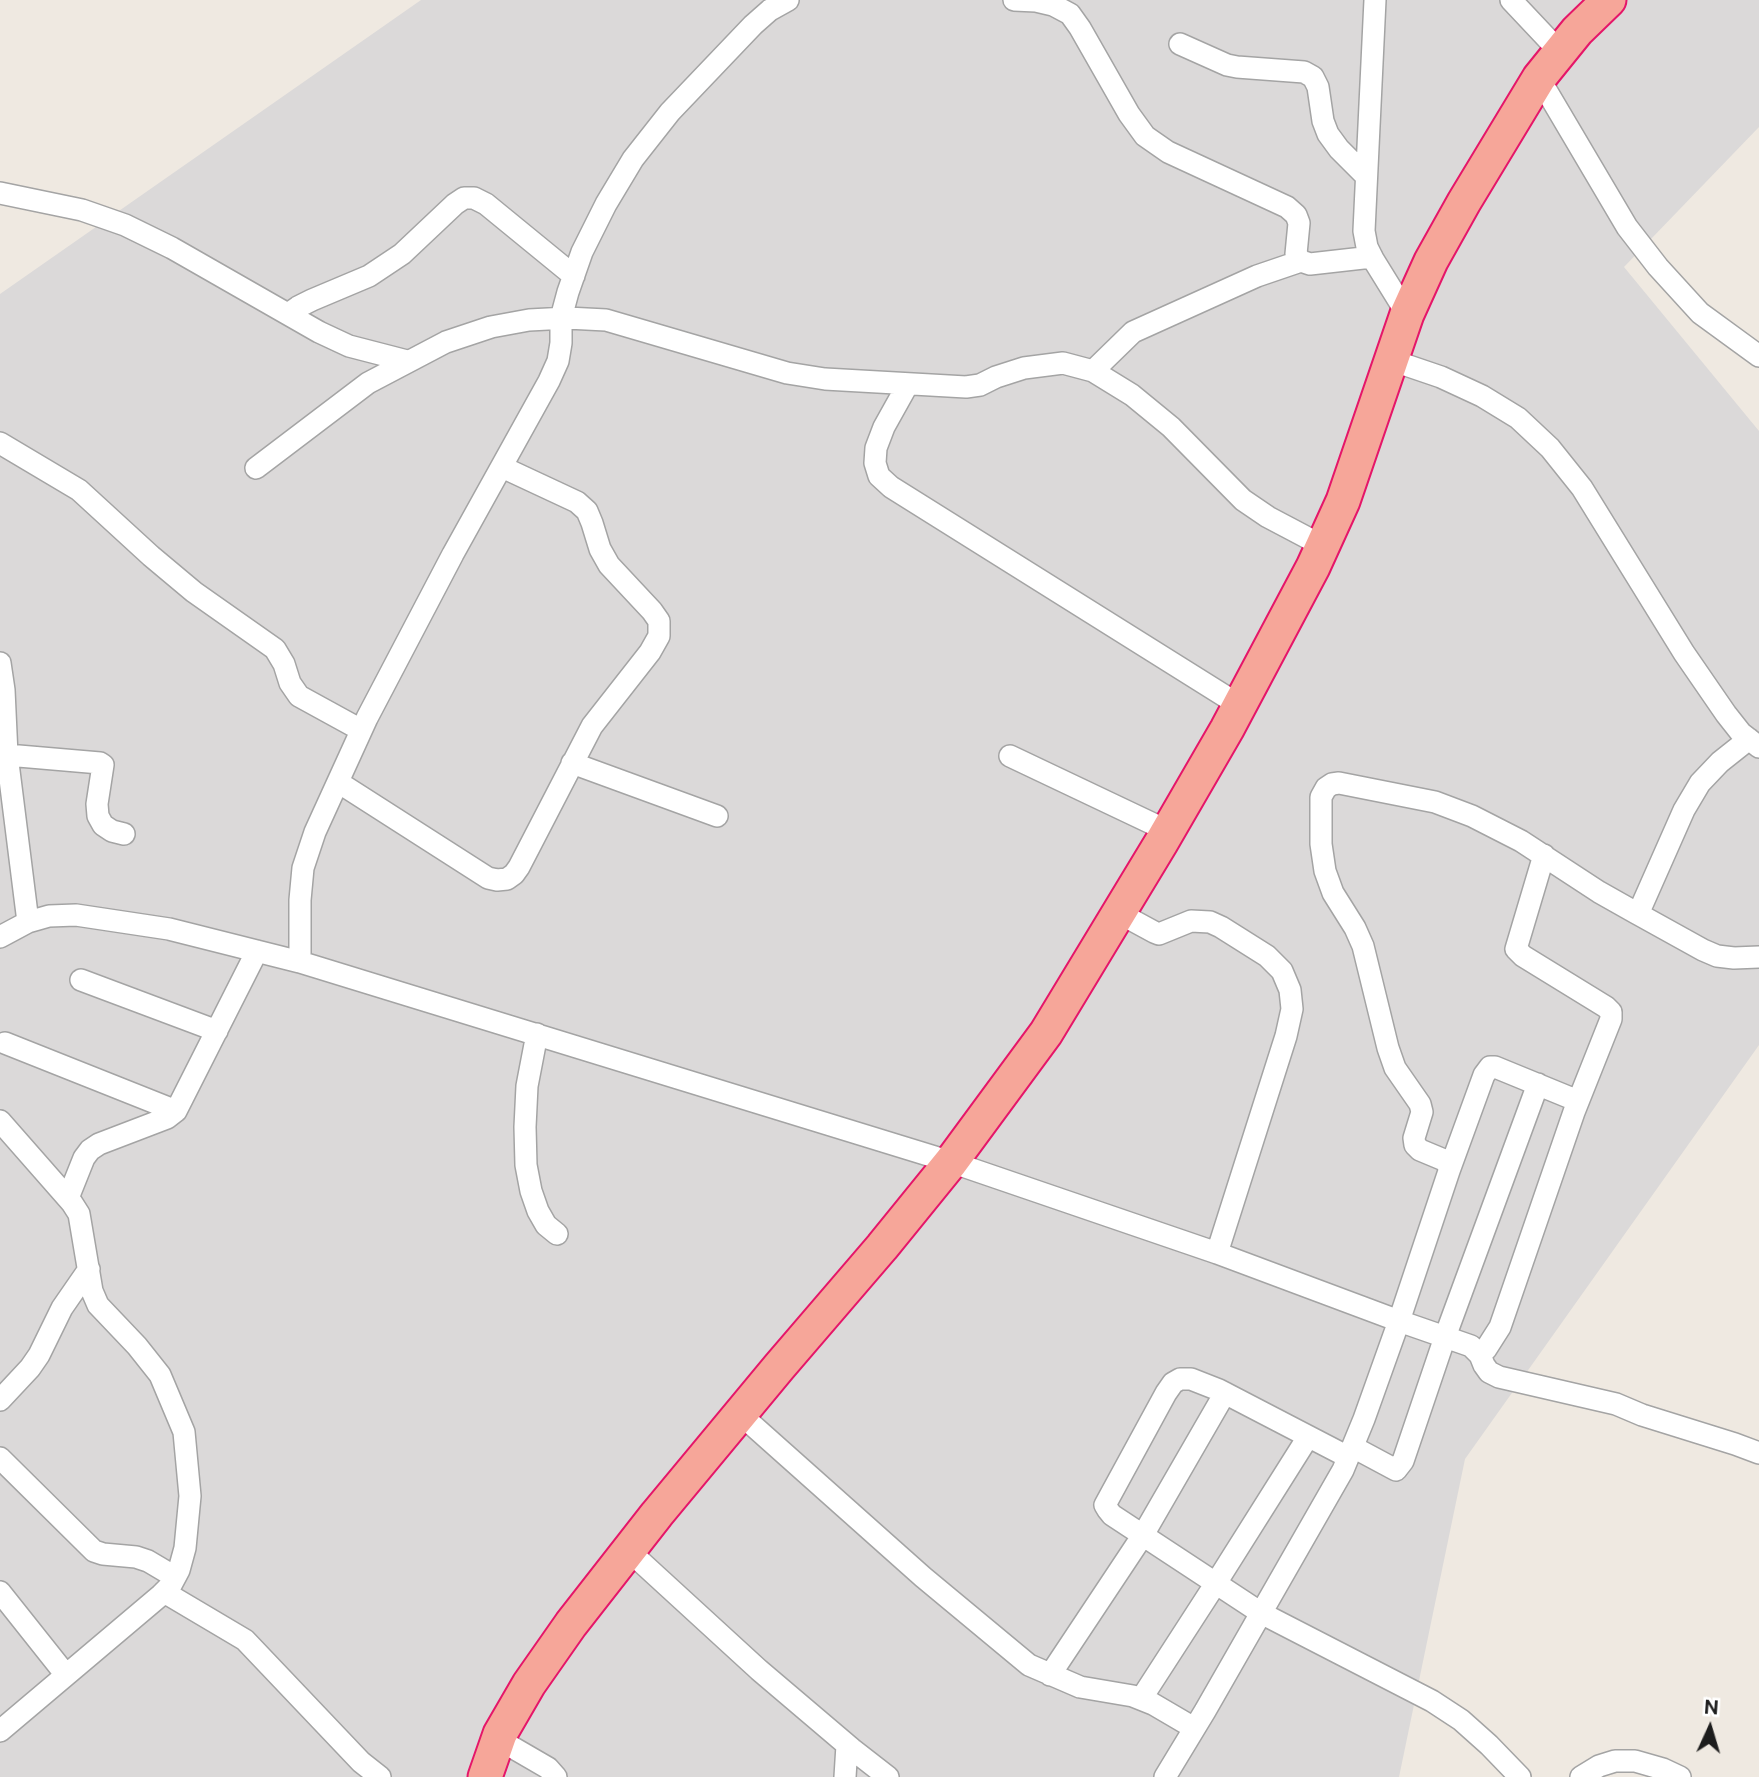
<!DOCTYPE html>
<style>
body{margin:0}
#map{position:relative;width:1759px;height:1777px;overflow:hidden;background:#efe9e1;font-family:"Public Sans",sans-serif}
canvas{display:block}
.north{position:absolute;left:1675px;top:1693px;width:70px;height:70px;-webkit-text-stroke:5px #fff;paint-order:stroke;rotate:4deg;font-size:19px;font-weight:700;line-height:28px;text-align:center;color:#1d1d1d}
.north::after{content:'';display:block;margin:auto;width:24px;height:32px;background:#1d1d1d;clip-path:polygon(50% 0,100% 100%,50% 72%,0 100%)}
</style>
<div id="map">
<canvas width="1759" height="1777"></canvas>
<div class="north">N</div>
</div>
<script>
const context = document.querySelector('canvas').getContext('2d');
context.lineJoin = 'round';
function fill(path, color) { context.fillStyle = color; context.fill(path, 'evenodd'); }
const shape = rows => new Path2D(rows.map(r => 'M' + r).join(''));
function strokePath(path, color, width, dash) { context.strokeStyle = color; context.lineWidth = width; context.lineCap = dash ? 'butt' : 'round'; context.setLineDash(dash || []); context.stroke(path); }
fill(shape([
 [421,0,1759,0,1759,127,1624,267,1759,431,1759,1045,1465,1459,1399,1777,0,1777,0,294]
]), '#dbd9d9');
const minor = shape([
 [1014,0,1036,1,1053,5,1070,14,1080,28,1129,114,1145,136,1168,152,1287,207,1296,215,1299,223,1296,254,1301,261,1310,264,1372,257],
 [1375,0,1364,231,1367,247,1373,259,1407,314],
 [1511,0,1560,52],
 [1180,44,1227,65,1237,67,1304,72,1313,77,1318,87,1323,121,1328,134,1339,149,1366,176],
 [1539,78,1627,227,1658,267,1700,313,1759,356],
 [0,193,82,210,125,225,172,248,319,332,349,346,407,361],
 [288,314,298,307,312,300,369,276,402,254,455,204,464,198,474,198,486,204,574,276],
 [1391,360,1441,377,1482,396,1518,418,1550,448,1582,488,1684,653,1726,714,1741,733,1759,747],
 [1093,371,1133,332,1257,276,1301,261],
 [908,384,884,427,876,448,875,463,879,476,891,487,1239,705],
 [0,443,79,490,151,556,194,592,275,649,284,664,290,683,299,696,361,730],
 [256,468,368,383,446,342,491,327,529,320,567,318,606,320,787,373,825,379,966,387,980,385,996,377,1024,368,1063,363,1093,371,1132,395,1171,427,1243,500,1268,517,1323,546],
 [0,663,4,690,7,755,100,763,103,765,97,804,98,816,103,825,112,831,124,834],
 [1749,739,1720,762,1700,783,1684,810,1638,914,1703,950,1717,956,1734,958,1759,957],
 [0,755,7,755,28,922],
 [1010,756,1168,831],
 [572,763,717,816],
 [338,782,488,878,497,880,507,879,514,874,519,867,592,726,650,652,659,636,659,621,652,611,609,565,600,549,592,523,587,511,577,502,502,467],
 [1119,913,1154,932,1159,934,1191,921,1210,922,1221,927,1267,956,1282,971,1290,990,1292,1009,1286,1036,1217,1253],
 [1638,914,1599,892,1521,841,1472,816,1435,802,1339,783,1332,784,1326,788,1321,797,1321,844,1325,871,1333,893,1355,928,1363,946,1388,1048,1395,1068,1420,1104,1422,1112,1414,1138,1415,1145,1420,1150,1444,1160,1448,1164,1449,1171,1399,1321,1471,1346,1480,1355,1484,1365,1489,1372,1499,1377,1616,1404,1642,1415,1735,1444,1759,1453],
 [0,937,28,922,49,916,76,915,169,929,300,962,951,1162,1217,1253,1399,1321,1364,1419,1343,1470,1205,1711,1165,1777],
 [300,962,300,900,303,868,315,832,367,718,453,554,549,381,558,361,561,343,561,318,568,292,582,252,606,204,633,159,670,112,753,25,770,10,788,0],
 [81,980,217,1031],
 [537,1034,527,1086,525,1127,526,1165,531,1191,538,1211,546,1225,557,1234],
 [5,1043,176,1111],
 [0,1121,72,1203,79,1214,92,1291,98,1305,137,1346,160,1375,184,1432,190,1496,185,1548,179,1570,171,1585,161,1595,0,1731],
 [1449,1171,1484,1075,1490,1067,1495,1067,1578,1101],
 [68,1198,84,1158,90,1150,99,1144,167,1118,176,1111,257,951],
 [1480,1355,1486,1349,1500,1327,1574,1112,1611,1019,1611,1012,1606,1007,1523,956,1516,949,1544,855],
 [0,1400,30,1368,39,1355,62,1308,89,1269],
 [740,1414,923,1577,1029,1665,1080,1687,1133,1696,1153,1704,1194,1728],
 [1353,1447,1396,1470,1403,1461,1445,1337,1538,1084],
 [1348,1457,1219,1390,1191,1379,1180,1379,1173,1383,1166,1393,1105,1505,1108,1510,1112,1515,1261,1613,1432,1701,1461,1720,1489,1745,1520,1777],
 [0,1458,94,1551,103,1554,136,1557,148,1561,175,1577],
 [628,1550,759,1670,852,1749,888,1777],
 [0,1592,66,1675],
 [164,1592,245,1640,361,1762,380,1777],
 [1050,1675,1143,1535,1225,1393],
 [1141,1699,1216,1583,1308,1437],
 [498,1739,548,1768,556,1777],
 [845,1777,847,1745],
 [1581,1777,1599,1766,1615,1761,1635,1761,1663,1769,1680,1777]
]);
const trunk = shape([
 [485,1777,500,1734,529,1684,571,1624,657,1514,779,1367,882,1247,951,1162,1046,1033,1161,843,1227,729,1313,567,1343,501,1407,314,1431,261,1464,202,1539,78,1577,31,1609,0]
]);
strokePath(minor, '#a4a4a4', 24);
strokePath(trunk, '#e51669', 37);
strokePath(minor, '#fff', 21);
strokePath(trunk, '#f6a699', 33);
</script>
